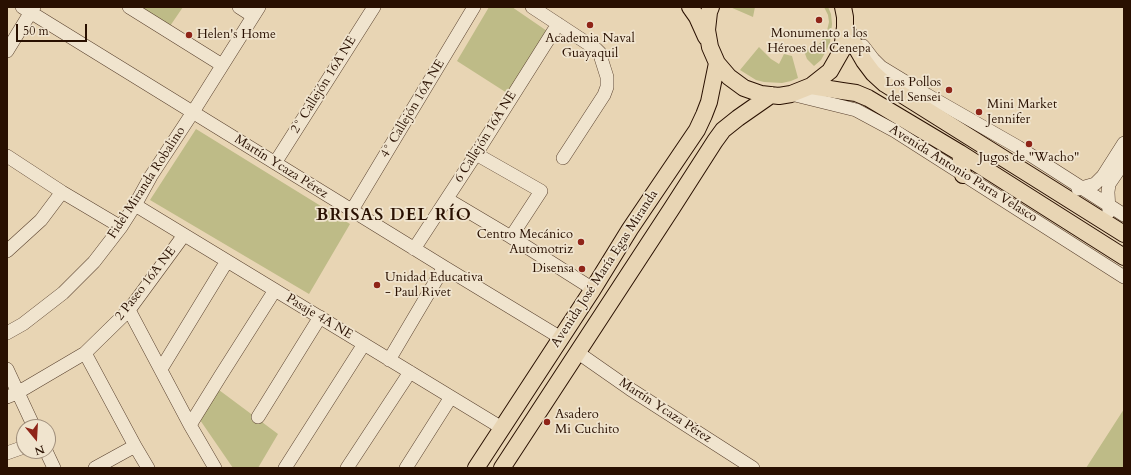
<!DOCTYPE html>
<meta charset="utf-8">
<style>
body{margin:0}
#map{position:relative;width:1131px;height:475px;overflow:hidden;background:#e8d5b4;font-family:Cardo,serif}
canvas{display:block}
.frame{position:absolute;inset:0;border:8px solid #291001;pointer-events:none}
.north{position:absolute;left:16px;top:419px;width:40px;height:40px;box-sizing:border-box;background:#f0e4ce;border:1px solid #a08f7c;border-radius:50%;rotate:162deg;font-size:11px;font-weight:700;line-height:16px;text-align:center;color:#291001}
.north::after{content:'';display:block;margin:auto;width:14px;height:18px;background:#8f2418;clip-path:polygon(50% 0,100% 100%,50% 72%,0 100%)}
.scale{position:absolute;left:16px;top:24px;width:71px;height:18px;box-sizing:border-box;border:2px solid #291001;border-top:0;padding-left:5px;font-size:12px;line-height:14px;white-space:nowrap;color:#291001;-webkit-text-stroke:3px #f0e4ce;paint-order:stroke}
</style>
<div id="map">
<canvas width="1131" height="475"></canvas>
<div class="frame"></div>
<div class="north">N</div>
<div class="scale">50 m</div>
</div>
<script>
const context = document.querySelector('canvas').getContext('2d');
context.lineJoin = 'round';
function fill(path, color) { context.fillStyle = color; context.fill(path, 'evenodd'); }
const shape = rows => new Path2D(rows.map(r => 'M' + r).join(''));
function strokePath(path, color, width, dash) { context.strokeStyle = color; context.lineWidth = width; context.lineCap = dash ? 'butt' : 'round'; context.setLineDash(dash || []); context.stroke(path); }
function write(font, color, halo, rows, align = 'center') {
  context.font = font + ' Cardo,serif'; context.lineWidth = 3.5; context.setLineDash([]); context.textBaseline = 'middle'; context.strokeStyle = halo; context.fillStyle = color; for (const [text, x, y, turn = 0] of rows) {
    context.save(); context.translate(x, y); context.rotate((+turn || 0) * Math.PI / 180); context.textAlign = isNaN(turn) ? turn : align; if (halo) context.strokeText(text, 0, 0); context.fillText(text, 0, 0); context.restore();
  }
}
fill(shape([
 [134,7,183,7,168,29],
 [489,7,512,7,547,31,507,93,457,61],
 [730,7,755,7,753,17],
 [824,7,828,7,831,14,832,24,831,33,830,43,826,51,821,60,814,66,807,59,804,51,818,45,826,35,829,22,828,15],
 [759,47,771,59,779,64,784,54,792,56,798,78,791,81,782,83,764,82,756,80,740,70],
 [196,129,350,224,309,294,150,200],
 [219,390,278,434,258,468,233,468,200,420],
 [1124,409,1124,468,1086,468]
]), '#bebb87');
const minor = shape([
 [22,7,444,267,561,338],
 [129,7,222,65],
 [239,7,253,16],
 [532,7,596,49,600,53,601,58,607,77,607,87,604,95,563,158],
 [863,46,873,59,881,67,927,95,1018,147,1124,215],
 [7,51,34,7],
 [791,94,856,110,895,131,1124,277],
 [476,154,541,191,511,237],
 [7,156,62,192,121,227],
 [275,163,374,7],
 [1078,189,1095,184,1103,176,1124,143],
 [447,199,511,237,593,289],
 [135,205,502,428],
 [352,210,474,7],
 [1109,212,1108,192,1109,184,1124,162],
 [414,249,476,154,558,24],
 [7,251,41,220,62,192],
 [129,310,190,425,215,468],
 [7,333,23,324,63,293,94,262,121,227,135,205,151,176,193,112,259,7],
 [577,352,630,389,753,468],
 [85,353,135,446,148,468],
 [389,360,444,267],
 [7,369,34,427],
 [161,369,227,261],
 [7,397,17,393,85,353,129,310,184,235],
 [258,417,320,317],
 [190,425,221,375,275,290],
 [46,451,54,468],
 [7,453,24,447],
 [95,468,135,446],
 [285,468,364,344],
 [347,468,410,372],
 [406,468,451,397]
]);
const major = shape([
 [690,7,697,17,706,37],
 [711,7,709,12,707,30,710,47,717,63,729,77,744,88,761,94,779,96,791,94,811,86,830,71,842,50,845,27,845,17,843,7],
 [845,27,853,42,864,61,873,73,885,84,1124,234],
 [811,86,842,91,856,93,868,98,960,153,1124,257],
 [960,153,963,175],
 [476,468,593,289,630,229,697,130,704,115,709,102,717,63],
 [502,468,672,208,715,141,723,130,738,118,771,95]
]);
strokePath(minor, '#59412e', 14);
strokePath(major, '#291001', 18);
strokePath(minor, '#f0e4ce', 13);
strokePath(major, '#e8d5b4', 16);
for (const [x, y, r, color] of [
 [819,20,4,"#8f2418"],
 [590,25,4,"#8f2418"],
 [189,35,4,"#8f2418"],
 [949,90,4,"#8f2418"],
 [979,112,4,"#8f2418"],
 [1029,144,4,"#8f2418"],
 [581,242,4,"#8f2418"],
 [582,269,4,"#8f2418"],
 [377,285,4,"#8f2418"],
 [547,422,4,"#8f2418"]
]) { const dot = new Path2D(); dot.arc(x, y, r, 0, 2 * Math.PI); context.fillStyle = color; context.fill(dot); strokePath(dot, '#f0e4ce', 1.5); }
write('13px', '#291001', '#f0e4ce', [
 ["Monumento a los",819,34,"center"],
 ["Héroes del Cenepa",819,49,"center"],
 ["Helen's Home",197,35],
 ["Academia Naval",590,39,"center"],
 ["Guayaquil",590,54,"center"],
 ["Los Pollos",941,83,"right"],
 ["del Sensei",941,98,"right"],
 ["Mini Market",987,105],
 ["Jennifer",987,120],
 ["Jugos de \"Wacho\"",1029,158,"center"],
 ["Centro Mecánico",573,235,"right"],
 ["Automotriz",573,250,"right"],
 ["Disensa",574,269,"right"],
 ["Unidad Educativa",385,278],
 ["- Paul Rivet",385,293],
 ["Asadero",555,415],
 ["Mi Cuchito",555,430]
], 'left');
write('13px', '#291001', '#f0e4ce', [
 ["2° Callejón 16A NE",324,85,-58],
 ["4° Callejón 16A NE",413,109,-59],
 ["6 Callejón 16A NE",486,137,-58],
 ["Martín Ycaza Pérez",281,167,32],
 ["Avenida Antonio Parra Velasco",963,174,32],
 ["Fidel Miranda Robalino",147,183,-57],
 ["Avenida José María Egas Miranda",605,269,-57],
 ["2 Paseo 16A NE",146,284,-52],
 ["Pasaje 4A NE",319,317,31],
 ["Martín Ycaza Pérez",665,411,33]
]);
context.letterSpacing = '1px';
write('bold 17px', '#291001', '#f0e4ce', [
 ["BRISAS DEL RÍO",394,216]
]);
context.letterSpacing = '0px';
</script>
